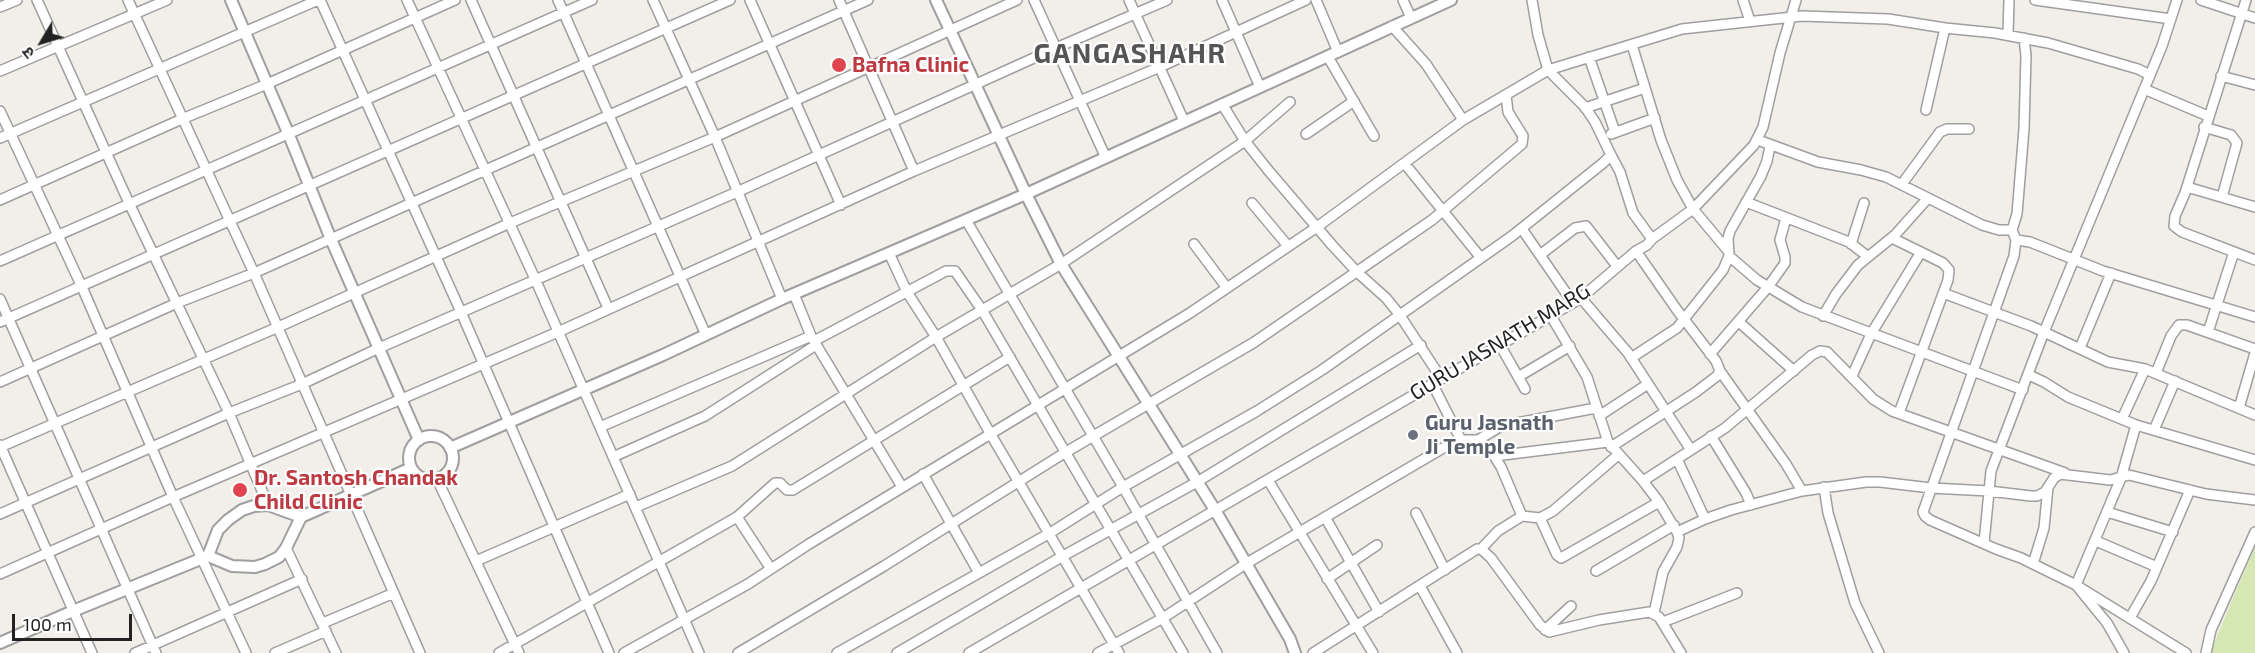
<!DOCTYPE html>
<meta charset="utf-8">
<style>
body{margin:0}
#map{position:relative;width:2255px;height:653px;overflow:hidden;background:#f2eee9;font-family:"Exo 2","Noto Sans Devanagari",sans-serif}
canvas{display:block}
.north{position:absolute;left:12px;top:12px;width:60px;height:60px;-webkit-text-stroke:4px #fff;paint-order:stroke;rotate:232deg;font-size:16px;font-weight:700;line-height:24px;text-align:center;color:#222}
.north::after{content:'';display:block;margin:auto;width:21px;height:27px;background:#222;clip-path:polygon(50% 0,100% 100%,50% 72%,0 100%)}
.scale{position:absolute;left:12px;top:614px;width:120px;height:27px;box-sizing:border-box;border:3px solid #222;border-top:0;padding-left:8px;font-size:18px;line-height:21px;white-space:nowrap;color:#222;-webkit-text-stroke:4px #fff;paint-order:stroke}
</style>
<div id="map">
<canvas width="2255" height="653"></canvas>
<div class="north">उ</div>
<div class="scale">100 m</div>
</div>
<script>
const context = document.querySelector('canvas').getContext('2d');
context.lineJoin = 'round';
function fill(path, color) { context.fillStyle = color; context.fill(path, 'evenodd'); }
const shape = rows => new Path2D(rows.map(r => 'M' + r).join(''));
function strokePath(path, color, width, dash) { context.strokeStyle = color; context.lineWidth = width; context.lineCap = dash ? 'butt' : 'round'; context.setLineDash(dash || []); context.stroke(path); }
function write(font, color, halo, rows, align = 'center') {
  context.font = font + ' "Exo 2",sans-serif'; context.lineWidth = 4.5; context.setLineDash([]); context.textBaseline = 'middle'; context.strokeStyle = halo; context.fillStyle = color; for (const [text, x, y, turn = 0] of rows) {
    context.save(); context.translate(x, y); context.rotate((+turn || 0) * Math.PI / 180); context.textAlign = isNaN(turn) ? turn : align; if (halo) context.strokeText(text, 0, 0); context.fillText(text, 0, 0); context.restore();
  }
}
fill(shape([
 [2255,546,2255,653,2210,653]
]), '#d5e8b3');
const minor = shape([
 [37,0,129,203,229,413,268,505],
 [128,0,254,273,420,653],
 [320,0,461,312,609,653],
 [407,0,536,281,699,653],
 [471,0,608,308],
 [558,0,706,335],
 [653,0,715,137,782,299],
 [750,0,841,205],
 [839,0,914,171],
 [1034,0,1106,158],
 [1129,0,1184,121],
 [1222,0,1260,87],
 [1316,0,1338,52],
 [1403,0,1411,18],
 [1743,0,1750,21],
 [2035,0,2171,19],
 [2201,0,2255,18],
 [2246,0,2185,193,2175,216,2174,226,2182,232,2255,260],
 [0,7,17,0],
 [1392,26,1426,64,1463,120],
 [2008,35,2009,0],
 [1632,45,1661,140,1677,180,1693,209,1729,252],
 [1328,57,1374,136],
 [1589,57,1615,132],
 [0,71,167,0],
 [2221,76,2255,85],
 [2144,89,2208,116],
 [1222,104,1245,141,1268,170,1332,245,1357,272,1386,298,1399,314,1441,378],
 [1585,108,1645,88],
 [1926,110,1945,28],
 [0,111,82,287,173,497,246,653],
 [2204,127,2231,135,2237,143,2222,197],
 [1306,134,1354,101],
 [1611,134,1655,118],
 [0,138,318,0],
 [1758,140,1818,162,1861,170,1886,177,1982,225,1999,230,2012,230,2017,214,2024,129,2026,56,2024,38],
 [1611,155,1620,172,1633,213,1652,239],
 [1405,164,1481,258],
 [1902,184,1940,132,1947,129,1969,129],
 [2187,187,2255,207],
 [0,200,182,119,267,84,455,0],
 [1746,202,1849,242,1867,256],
 [1252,203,1288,246],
 [966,220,1123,487,1217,653],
 [1522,229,1573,303],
 [2012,230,2016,240,2014,256,1923,512,1925,516,1930,520,1996,549,2021,558,2076,585,2186,653],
 [1892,238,1943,263,1949,270,1948,280,1899,413],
 [2016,240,2030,242,2103,271,2255,317],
 [1194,244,1227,288],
 [1851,244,1864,203],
 [889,253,907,292,936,337,990,433,1119,653],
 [1540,255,1575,228,1586,226,1617,266],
 [1729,256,1757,280,1802,307,2023,390],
 [0,261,592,0],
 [1943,293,2031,326,2108,362,2145,369,2255,415],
 [794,294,811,336,902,487],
 [1581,298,1628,353,1691,450],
 [0,299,156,653],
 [1551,316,1587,377,1608,442,1643,481,1659,502,1677,532,1679,538,1677,547,1663,572,1654,613],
 [1823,316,1836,294,1858,265,1895,235,1928,198],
 [0,322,730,0],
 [1739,322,1794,371],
 [2208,332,2234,252],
 [814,341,946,271,955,271,982,310,1183,653],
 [1500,345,1525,389],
 [2080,348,2111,273],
 [1710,354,1768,287,1785,263,1785,257,1780,240,1786,218],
 [1631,358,1677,328,1723,270,1729,256,1728,238,1730,231,1761,176,1767,161,1770,146],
 [1720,371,1786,464,1802,491],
 [2156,373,2171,336,2179,325,2187,325,2255,349],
 [2029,375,2044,382,2068,397,2136,425,2255,460],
 [1852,376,1871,334,1921,252],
 [1518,377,1570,346],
 [0,382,177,303,254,273,868,0],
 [1432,383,1461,440],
 [2239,408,2255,353],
 [1599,416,1648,384],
 [2122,419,2145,369],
 [600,427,811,336],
 [2154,430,2175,381],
 [1711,436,1746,493,1751,505],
 [1478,440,1501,426,1596,408],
 [0,445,92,653],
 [0,447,276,328,510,223,715,137,1017,0],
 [1611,447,1696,392,1717,376,1720,371,1716,361,1677,310,1636,251],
 [1495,456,1608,442],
 [613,457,705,416,816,345],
 [1677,459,1705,519],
 [923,474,979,573],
 [437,479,519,653],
 [1268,480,1373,653],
 [1643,481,1725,428,1812,355,1820,351,1827,352,1873,399,1892,411,2065,473],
 [1824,487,1828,513,1855,603,1879,653],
 [636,507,732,466,936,337,1061,264,1245,141,1290,102],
 [2107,512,2173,532],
 [1416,513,1445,570],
 [0,514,229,413,302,384,379,348,737,192,1056,48,1167,0],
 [737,517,771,569],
 [1325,517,1379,612],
 [1540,518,1557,555,1561,558,1659,502],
 [1677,532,1705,519,1731,510,1802,491,1866,482,1880,482,1931,488,1989,491,2031,496,2037,496,2045,492,2054,478,2060,474,2110,480,2129,475,2206,494,2255,500],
 [2096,541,2157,567],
 [1984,543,1991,471,2044,332,2162,46,2177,0],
 [286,548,336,653],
 [1481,549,1498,531,1522,516,1540,518,1553,511,1618,455],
 [476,561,630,494],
 [2033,564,2044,528,2048,487],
 [1596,571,1674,525],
 [0,574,173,497,558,332,914,171,1160,67,1306,0],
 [1327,579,1377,545],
 [1420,586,1457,653],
 [2130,618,2151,581,2190,490],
 [1663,622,1737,593],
 [323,623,394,593],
 [1545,630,1571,606],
 [135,653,302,579],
 [275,653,326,631],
 [499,653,737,517,775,483,780,483,787,490,793,490,1010,357],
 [624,653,748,584,809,544,1190,313,1317,227,1463,120,1548,70,1682,29,1802,16,1888,19,1945,28,1995,33,2048,43,2138,69,2150,75],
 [738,653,884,566,1066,452,1253,343,1432,220,1522,144,1523,136,1508,112,1506,95],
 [837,653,1050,533,1123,487,1257,411,1322,370,1512,236,1603,163,1611,155,1595,122,1585,107,1548,70,1538,35,1532,0],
 [897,653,1063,556,1197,482,1421,345],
 [969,653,1581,298,1636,251,1647,245,1652,239,1693,209,1754,145,1763,127,1780,53,1796,0],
 [1098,653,1163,618,1247,563,1443,448,1461,440,1478,440,1490,449,1501,467,1522,516],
 [1313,653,1477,549,1481,549,1491,558,1540,625,1549,632,1599,620,1649,612,1659,617,1681,653],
 [2124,653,2107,623,2076,585,2121,478,2136,425],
 [2206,653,2211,630,2255,532]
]);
const tertiary = shape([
 [231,0,289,135,330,237,419,440],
 [936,0,1026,194,1061,264,1215,510,1290,639,1295,653],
 '409 458a22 22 0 1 1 44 0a22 22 0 1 1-44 0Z',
 [450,448,663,355,782,299,1026,194,1451,0],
 [208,556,218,530,228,520,242,510,254,506,268,505,301,517],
 [0,643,73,611,208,556,232,566,255,567,265,564,279,557,286,548,301,517,411,468]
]);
strokePath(minor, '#9f9f9f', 12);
strokePath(tertiary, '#9f9f9f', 14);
strokePath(minor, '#fff', 9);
strokePath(tertiary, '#fff', 10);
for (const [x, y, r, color] of [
 [839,65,8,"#e0444e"],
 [1413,435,6,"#6b7280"],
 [240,490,8,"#e0444e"]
]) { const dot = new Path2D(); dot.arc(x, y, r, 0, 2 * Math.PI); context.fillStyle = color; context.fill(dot); strokePath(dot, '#fff', 2); }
write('bold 21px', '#be3a42', '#fff', [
 ["Bafna Clinic",852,65],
 ["Dr. Santosh Chandak",254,478],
 ["Child Clinic",254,502]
], 'left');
write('21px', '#222', '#fff', [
 ["GURU JASNATH MARG",1500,342,-31]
]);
write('bold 21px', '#5b616d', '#fff', [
 ["Guru Jasnath",1425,423],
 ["Ji Temple",1425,447]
], 'left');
context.letterSpacing = '1.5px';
write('bold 27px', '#555', '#fff', [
 ["GANGASHAHR",1130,54]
]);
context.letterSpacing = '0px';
</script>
